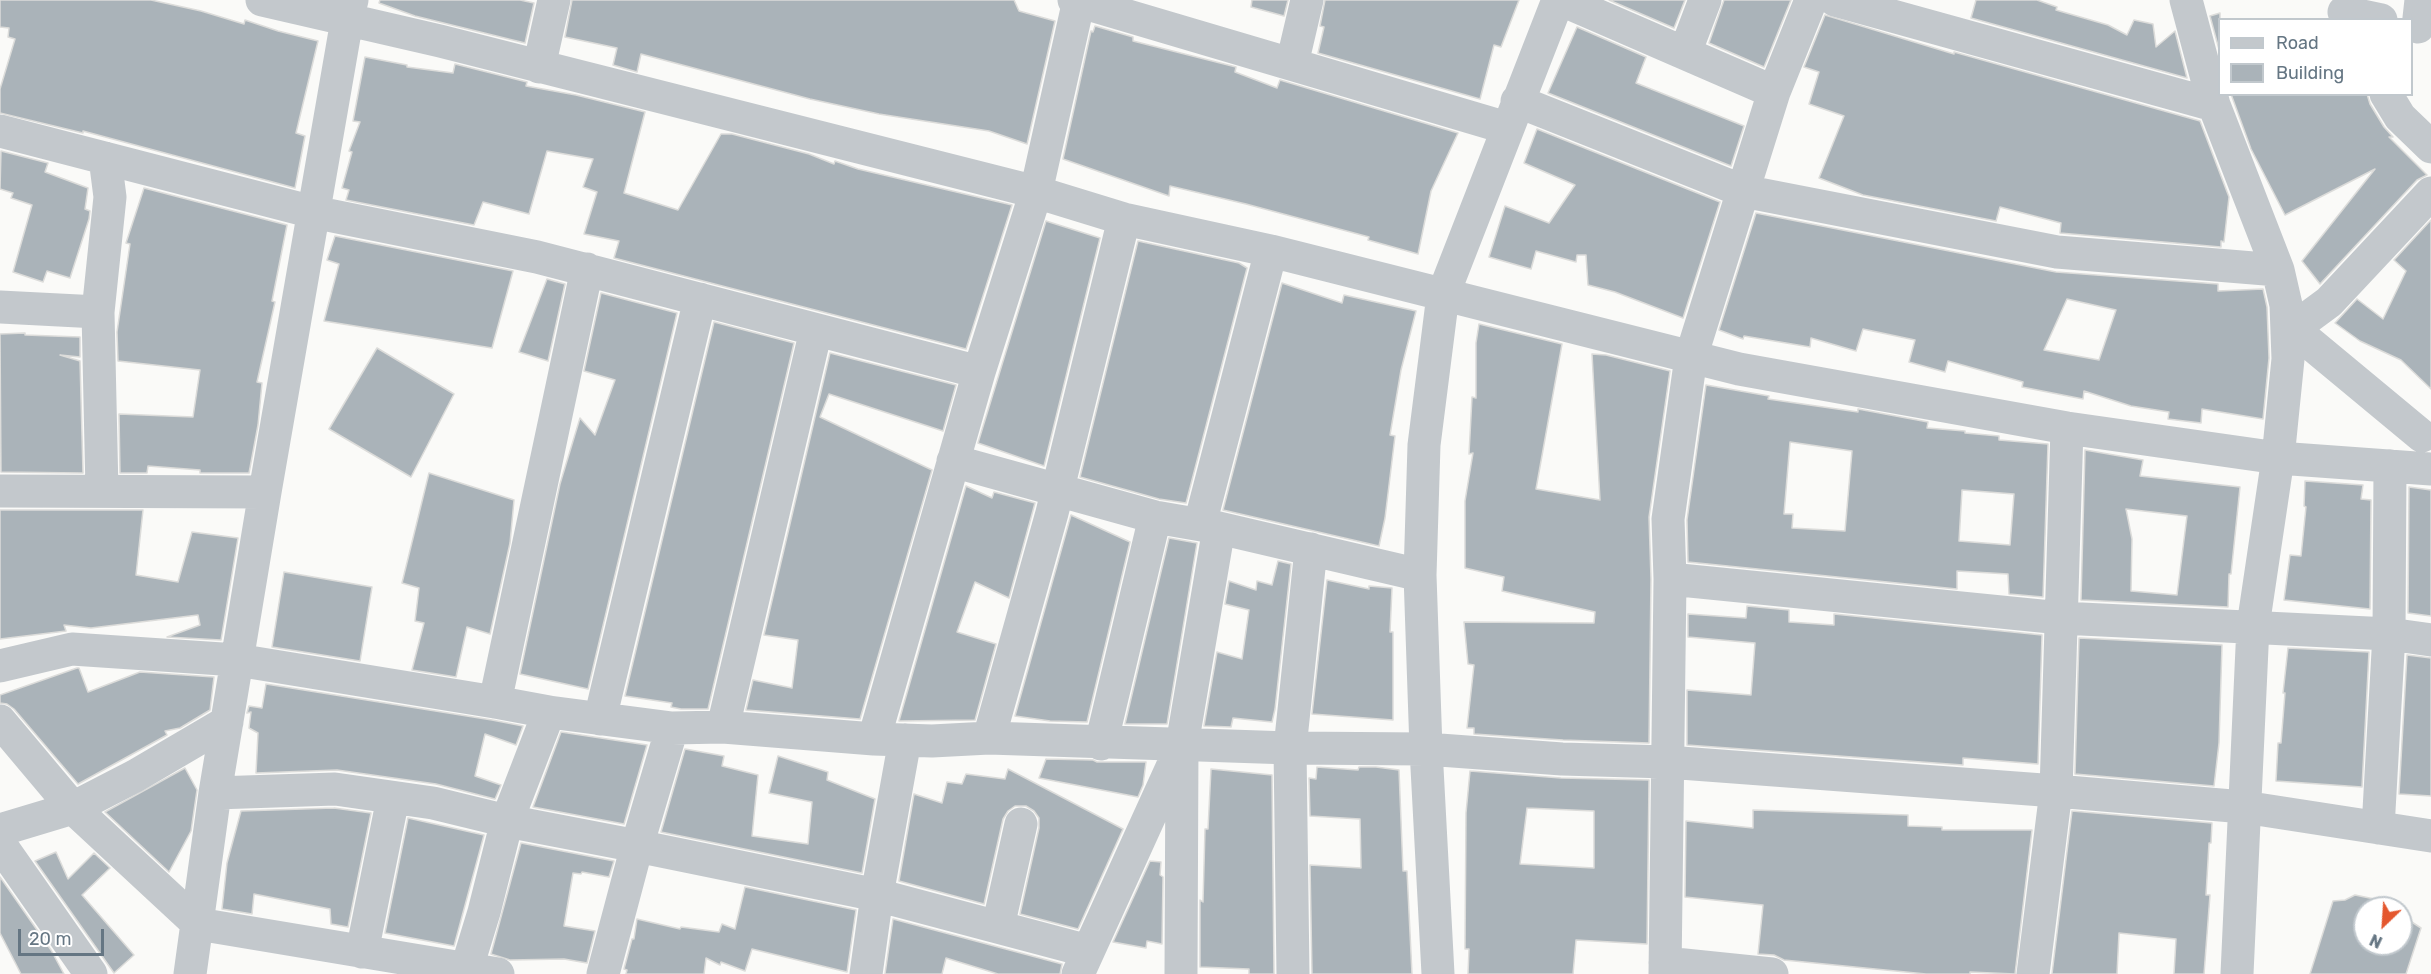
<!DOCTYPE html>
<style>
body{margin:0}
#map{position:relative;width:2431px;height:974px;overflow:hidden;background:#fafaf8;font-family:Rubik,sans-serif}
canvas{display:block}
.legend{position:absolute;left:2218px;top:18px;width:195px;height:78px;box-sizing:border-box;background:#fff;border:2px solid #c1c8cd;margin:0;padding:8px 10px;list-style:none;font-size:18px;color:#657683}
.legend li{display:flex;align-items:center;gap:12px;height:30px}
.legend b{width:30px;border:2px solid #c1c8cd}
.north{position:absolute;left:2353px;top:896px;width:60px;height:60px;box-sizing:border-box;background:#fff;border:2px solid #c1c8cd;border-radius:50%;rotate:205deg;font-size:16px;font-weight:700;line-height:24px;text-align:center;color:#657683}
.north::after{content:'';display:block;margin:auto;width:21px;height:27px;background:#e4572e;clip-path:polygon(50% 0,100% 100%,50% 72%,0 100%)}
.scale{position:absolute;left:18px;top:929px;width:86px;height:27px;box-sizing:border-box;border:3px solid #657683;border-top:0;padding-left:8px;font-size:18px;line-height:21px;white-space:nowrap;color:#657683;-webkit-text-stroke:4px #fff;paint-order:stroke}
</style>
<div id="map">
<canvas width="2431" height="974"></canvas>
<ul class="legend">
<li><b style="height:8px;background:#c3c8cc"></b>Road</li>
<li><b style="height:16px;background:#aab3b9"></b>Building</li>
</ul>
<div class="north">N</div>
<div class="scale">20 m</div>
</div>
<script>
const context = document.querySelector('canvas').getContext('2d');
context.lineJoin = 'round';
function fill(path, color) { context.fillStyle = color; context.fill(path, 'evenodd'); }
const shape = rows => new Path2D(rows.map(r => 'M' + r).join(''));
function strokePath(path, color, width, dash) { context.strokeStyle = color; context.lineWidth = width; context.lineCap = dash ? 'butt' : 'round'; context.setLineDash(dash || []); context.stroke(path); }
const building = shape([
 [0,0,151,0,201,11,244,24,245,20,278,31,318,41,296,133,305,136,295,188,83,131,83,133,0,113,0,89,15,39,8,37,9,28,0,27,0,0],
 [380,0,520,0,534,3,525,43,415,16,379,3,380,0],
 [572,0,1014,0,1019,11,1055,21,1027,144,989,131,879,114,810,99,641,54,637,72,613,65,617,48,565,37,572,0],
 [1252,0,1288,0,1284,16,1251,7,1252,0],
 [1325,0,1519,0,1501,47,1494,45,1480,99,1318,53,1324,27,1320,26,1325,0],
 [1609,0,1685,0,1674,28,1609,0],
 [1724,0,1791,0,1764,67,1709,43,1724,0],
 [1976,0,2037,0,2057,7,2056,10,2108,25,2127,35,2134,20,2153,24,2156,47,2175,31,2187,78,1971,18,1976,0],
 [2220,13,2220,53,2210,16,2220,13],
 [1825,15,1954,54,1954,52,2200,121,2229,197,2224,242,2221,241,2221,247,2060,233,2061,223,2000,207,1996,221,1863,195,1819,178,1844,116,1809,104,1819,72,1804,67,1825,15],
 [1095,26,1133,37,1133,41,1236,67,1235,72,1277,88,1280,80,1458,133,1431,191,1418,254,1368,240,1369,237,1246,204,1170,186,1169,196,1063,159,1091,31,1093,32,1095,26],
 [1577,27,1646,57,1636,83,1744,126,1731,166,1548,93,1577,27],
 [365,57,407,65,407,67,453,73,455,64,527,82,526,86,576,95,645,112,624,193,678,210,721,134,732,134,809,154,834,164,835,161,858,169,1012,205,966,349,614,258,619,241,584,234,597,192,583,187,593,159,547,151,529,214,483,202,474,225,346,200,349,190,342,188,352,152,349,151,360,122,353,121,365,57],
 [2231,94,2367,94,2370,104,2384,127,2393,137,2389,137,2427,175,2417,180,2320,284,2302,261,2375,169,2285,215,2251,149,2231,94],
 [1537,129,1720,202,1683,318,1615,292,1588,285,1586,255,1577,255,1576,262,1536,251,1531,269,1489,257,1505,206,1549,223,1575,185,1524,163,1537,129],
 [1,151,48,163,45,172,88,188,85,209,90,211,89,219,70,278,47,271,43,282,13,272,32,205,11,198,13,193,0,189,1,151],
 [144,188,287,225,272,301,275,302,257,382,262,383,258,425,249,473,200,473,200,470,148,466,147,473,120,473,119,414,193,417,200,370,118,361,117,332,130,244,126,243,144,188],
 [1756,213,2056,272,2218,284,2218,291,2263,289,2267,307,2269,358,2263,419,2202,409,2201,423,2168,419,2169,412,2131,406,2084,391,2083,399,2022,387,2023,382,1948,361,1945,372,1909,362,1915,340,1863,329,1856,351,1811,338,1810,347,1744,336,1743,339,1719,330,1756,213],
 [2067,299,2116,310,2099,360,2044,350,2067,299],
 [2431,220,2431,389,2401,360,2360,341,2335,323,2357,299,2383,319,2406,271,2394,260,2431,220],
 [1046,221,1100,238,1044,466,978,443,1046,221],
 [335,236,513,271,492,348,324,321,339,264,327,260,335,236],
 [1138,241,1239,263,1247,268,1186,503,1159,499,1080,477,1138,241],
 [547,279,565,284,548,361,519,352,547,279],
 [1282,283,1342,303,1344,295,1416,311,1401,370,1390,435,1395,436,1385,518,1379,546,1223,510,1282,283],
 [601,293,677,313,588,689,520,674,560,484,580,418,595,435,615,380,584,371,601,293],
 [714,322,794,343,708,709,681,709,671,707,672,703,625,696,714,322],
 [1479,324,1562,344,1536,489,1600,500,1592,354,1606,355,1670,371,1649,517,1651,579,1649,743,1563,740,1474,734,1474,728,1467,728,1474,665,1468,664,1464,622,1594,623,1595,612,1502,591,1504,577,1465,568,1465,501,1473,453,1469,454,1472,397,1476,398,1476,343,1479,324],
 [25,333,25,335,80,337,80,357,60,355,80,361,83,473,1,472,0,334,25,333],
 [377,348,454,394,411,477,329,429,377,348],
 [830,353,956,385,943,431,829,394,820,417,932,470,860,719,746,710,753,680,792,688,798,640,764,635,830,353],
 [1706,385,1769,396,1768,399,1858,412,1858,409,1928,422,1927,428,1965,431,1965,433,1999,436,1999,440,2048,444,2043,597,2009,594,2008,574,1957,571,1957,589,1688,562,1687,520,1706,385],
 [1790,442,1852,451,1845,531,1792,528,1793,514,1784,514,1790,442],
 [1962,490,2014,494,2010,545,1959,541,1962,490],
 [2085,450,2143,460,2140,476,2240,487,2231,574,2229,574,2228,607,2081,600,2085,450],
 [2126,509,2187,516,2177,595,2131,591,2132,539,2126,509],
 [429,473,514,500,510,543,490,634,467,627,456,677,412,670,424,623,415,621,419,588,402,583,429,473],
 [2305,481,2363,485,2361,499,2371,500,2370,609,2284,600,2290,555,2301,556,2306,507,2304,506,2305,481],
 [966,486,992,498,994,492,1035,503,1009,598,975,582,957,632,996,644,975,720,899,721,966,486],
 [2409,487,2431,490,2431,616,2408,613,2409,487],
 [0,510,143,510,136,575,178,582,192,532,238,538,221,640,167,637,200,625,198,615,91,628,64,625,66,631,0,639,0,510],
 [1071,515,1130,542,1087,722,1050,721,1015,716,1071,515],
 [1169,538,1197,543,1167,724,1125,724,1169,538],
 [1278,561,1291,564,1275,709,1272,722,1233,718,1231,727,1204,726,1217,652,1242,659,1249,610,1225,604,1229,581,1256,590,1257,581,1272,585,1278,561],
 [284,572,372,587,360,661,272,647,284,572],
 [1327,580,1369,589,1369,586,1392,588,1390,632,1393,632,1393,720,1312,714,1327,580],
 [1747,606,1789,610,1789,622,1834,625,1834,614,2042,635,2038,764,1963,758,1963,765,1687,745,1687,690,1751,695,1755,643,1688,637,1688,614,1746,618,1747,606],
 [2079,638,2222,645,2219,743,2214,786,2075,774,2079,638],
 [2288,648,2369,652,2362,787,2276,781,2278,743,2281,743,2285,693,2283,693,2288,648],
 [2407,655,2431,658,2431,796,2399,794,2407,655],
 [77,668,79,668,88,692,140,672,214,677,210,710,180,728,165,731,167,735,78,784,14,709,7,704,0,703,0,695,77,668],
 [266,684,492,720,523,726,516,745,485,734,475,776,501,785,495,799,436,784,337,770,256,773,258,733,249,728,251,712,247,713,249,706,262,708,266,684],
 [561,732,647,745,624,824,533,807,561,732],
 [685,749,724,756,722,766,758,775,752,836,808,844,812,802,769,793,778,756,828,772,827,780,875,799,862,873,661,832,685,749],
 [1046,759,1093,760,1097,762,1146,762,1143,785,1138,797,1039,778,1046,759],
 [1317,767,1358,770,1359,767,1376,767,1399,770,1403,871,1407,871,1412,974,1312,974,1310,865,1361,868,1360,819,1310,816,1309,778,1316,779,1317,767],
 [185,768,197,790,191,831,169,872,105,812,185,768],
 [1008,769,1123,829,1078,929,1020,914,1039,828,1039,818,1034,811,1026,806,1015,806,1008,811,1003,819,984,904,899,881,914,794,942,803,947,782,962,784,966,774,1005,779,1008,769],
 [1211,769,1272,775,1274,974,1249,974,1249,969,1200,967,1200,900,1203,902,1205,829,1208,829,1211,769],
 [1470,771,1561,778,1649,780,1647,944,1576,940,1573,974,1468,974,1469,949,1465,949,1466,813,1470,771],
 [1527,808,1594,811,1594,868,1520,864,1527,808],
 [334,808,371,813,348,927,331,924,330,909,254,894,252,914,222,909,227,863,241,811,334,808],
 [1753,810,1908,815,1908,826,1942,827,1942,830,2032,830,2015,974,1970,972,1970,974,1926,974,1784,960,1774,955,1758,954,1763,905,1685,897,1686,821,1753,828,1753,810],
 [2072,811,2212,823,2211,843,2209,843,2206,895,2210,895,2204,974,2174,974,2176,939,2119,933,2117,974,2052,974,2072,811],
 [408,818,484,835,454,946,385,933,408,818],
 [521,843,614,861,609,877,582,872,581,874,573,873,564,926,595,931,587,963,564,959,510,960,491,954,521,843],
 [56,852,68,879,94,853,110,868,82,895,134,955,114,973,35,861,56,852],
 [1150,861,1161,862,1160,875,1163,877,1162,944,1147,941,1146,948,1113,942,1150,861],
 [0,877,51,950,64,974,21,974,0,933,0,877],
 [745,887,856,910,847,972,752,949,745,971,721,962,720,965,706,958,704,974,626,974,627,970,624,969,632,939,634,939,637,919,680,929,681,927,719,932,722,924,735,929,745,887],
 [2355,895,2389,902,2391,908,2365,908,2365,944,2401,944,2401,915,2421,928,2406,974,2310,974,2333,901,2345,900,2355,895],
 [893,919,1062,964,1060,974,998,974,946,958,942,974,885,974,893,919]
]);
fill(building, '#aab3b9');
strokePath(building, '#dcdcda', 1.5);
strokePath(shape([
 [262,0,440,41,1036,192,1124,219,1271,251,1739,369,2067,428,2278,458,2431,469],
 [1074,0,1507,128],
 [1562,0,1774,92],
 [1835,0,2214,105],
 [2186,0,2214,105,2278,270,2286,305,2288,359,2278,458,2253,626,2237,974],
 [2344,12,2381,20],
 [2418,27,2421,0],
 [1685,53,1705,0],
 [1292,64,1307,0],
 [539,67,554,0],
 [2386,94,2400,117,2431,147],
 [1517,101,1743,191,2057,252,2278,270],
 [0,131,313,212,537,257,979,372],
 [0,307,98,312],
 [2293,329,2422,436],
 [2287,333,2329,302,2431,193],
 [953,461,1155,517,1219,528,1420,575],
 [0,491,265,492],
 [102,491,98,312,110,197,105,158],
 [1200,524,1271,251],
 [1670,579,2061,618,2389,634,2431,640],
 [0,666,72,649,237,660,495,702,549,712,672,728,723,727,874,739,932,741,989,738,1290,748,1426,749,1562,759,1667,762,2056,791,2244,807,2431,836],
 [495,702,587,269],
 [600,719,700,299],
 [0,721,73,808,198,924,498,974],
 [723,727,816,330],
 [989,738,1052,513,1124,219],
 [874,739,979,372,1036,192,1079,0],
 [1101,744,1155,517],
 [215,793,335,789,433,803,507,821,637,846,877,895,1088,951],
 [2378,828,2389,634,2390,466],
 [0,830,73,808,135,776,227,722],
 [0,844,91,974],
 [998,927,1021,824],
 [362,952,393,798],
 [1665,963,1772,974],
 [190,974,215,793,265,492,347,20,352,0],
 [465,974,484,912,507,821,549,712],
 [603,974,637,846,672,728],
 [866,974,877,895,905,740],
 [1078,974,1178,754],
 [1181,974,1182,745,1219,528],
 [1293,974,1290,748,1311,549],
 [1438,974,1426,749,1420,575,1424,445,1443,295,1558,0],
 [1665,974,1670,579,1668,519,1691,357,1774,92,1811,0],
 [2033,974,2056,791,2067,428]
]), '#c3c8cc', 33);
</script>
